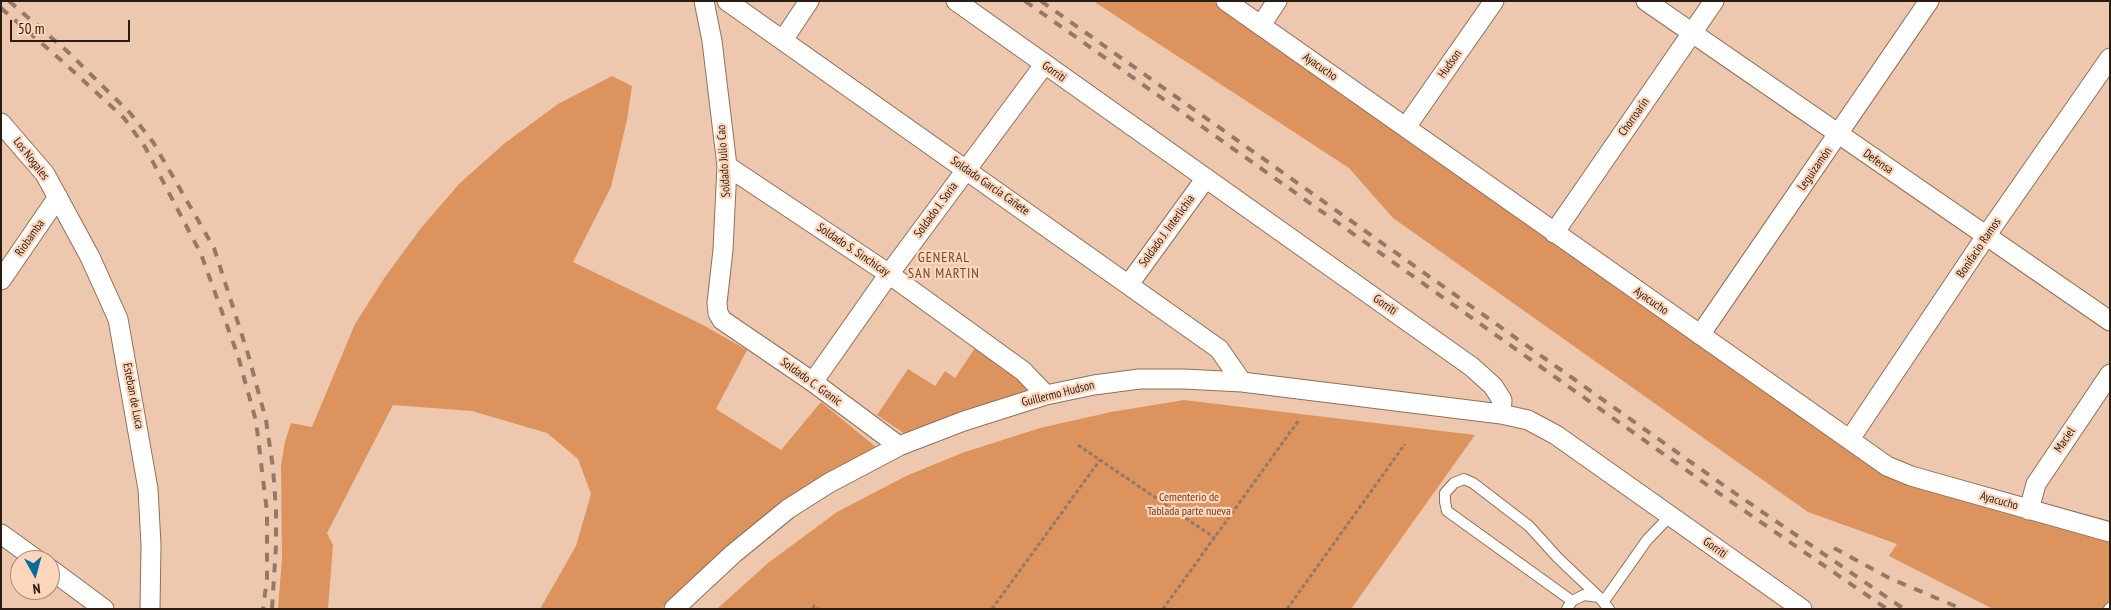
<!DOCTYPE html>
<meta charset="utf-8">
<style>
body{margin:0}
#map{position:relative;width:2111px;height:610px;overflow:hidden;background:#eec8ae;font-family:"PT Sans Narrow",sans-serif}
canvas{display:block}
.frame{position:absolute;inset:0;border:2px solid #2a1c12;pointer-events:none}
.north{position:absolute;left:10px;top:550px;width:50px;height:50px;box-sizing:border-box;background:#fcd5ba;border:1px solid #a88b77;border-radius:50%;rotate:173deg;font-size:14px;font-weight:700;line-height:20px;text-align:center;color:#2a1c12}
.north::after{content:'';display:block;margin:auto;width:18px;height:22px;background:#016d9a;clip-path:polygon(50% 0,100% 100%,50% 72%,0 100%)}
.scale{position:absolute;left:10px;top:20px;width:120px;height:22px;box-sizing:border-box;border:2px solid #2a1c12;border-top:0;padding-left:6px;font-size:15px;line-height:18px;white-space:nowrap;color:#2a1c12;-webkit-text-stroke:4px #fcd5ba;paint-order:stroke}
</style>
<div id="map">
<canvas width="2111" height="610"></canvas>
<div class="frame"></div>
<div class="north">N</div>
<div class="scale">50 m</div>
</div>
<script>
const context = document.querySelector('canvas').getContext('2d');
context.lineJoin = 'round';
function fill(path, color) { context.fillStyle = color; context.fill(path, 'evenodd'); }
const shape = rows => new Path2D(rows.map(r => 'M' + r).join(''));
function strokePath(path, color, width, dash) { context.strokeStyle = color; context.lineWidth = width; context.lineCap = dash ? 'butt' : 'round'; context.setLineDash(dash || []); context.stroke(path); }
function write(font, color, halo, rows, align = 'center') {
  context.font = font + ' "PT Sans Narrow",sans-serif'; context.lineWidth = 4.5; context.setLineDash([]); context.textBaseline = 'middle'; context.strokeStyle = halo; context.fillStyle = color; for (const [text, x, y, turn = 0] of rows) {
    context.save(); context.translate(x, y); context.rotate((+turn || 0) * Math.PI / 180); context.textAlign = isNaN(turn) ? turn : align; if (halo) context.strokeText(text, 0, 0); context.fillText(text, 0, 0); context.restore();
  }
}
fill(shape([
 [1093,1,1213,1,1884,467,2110,536,2110,609,1993,609,1889,556,1897,544,1808,512,1393,218,1349,168],
 [612,76,632,86,627,120,611,187,573,262,703,325,747,350,716,409,781,450,821,402,876,447,771,514,661,609,540,609,576,546,591,494,578,459,547,433,472,411,393,405,327,533,333,545,328,609,278,609,282,558,281,465,285,442,291,423,312,427,355,324,385,277,421,228,460,183,505,143,558,104],
 [975,348,1027,385,1025,394,908,436,877,415,908,369,935,386,945,371,955,378],
 [1184,400,1475,435,1351,609,717,609,768,563,837,512,906,476,962,453,1040,428,1111,412]
]), '#dd935d');
const service = shape([
 [1572,601,1447,511,1445,502,1445,493,1454,483,1464,479,1473,483,1529,526,1558,558,1599,597],
 [1604,601,1647,540,1670,516],
 [1567,609,1572,601,1584,595,1599,597,1609,609],
 [2109,609,2110,608]
]);
const minor = shape([
 [704,1,712,41,727,166,723,250,717,303,718,313,722,320,813,382,899,446],
 [727,1,1219,349,1242,382],
 [956,1,1472,367,1493,386,1502,400,1501,414,1528,420,1556,435,1802,609],
 [1226,1,1887,466,1911,476,2110,532],
 [1646,1,2110,321],
 [1261,25,1277,1],
 [783,40,809,1],
 [1,123,45,174,90,257,118,319,148,489,151,545,150,609],
 [1406,127,1494,1],
 [727,166,889,274,1023,371,1046,395],
 [1554,233,1714,1],
 [1,280,58,197],
 [1129,284,1206,178],
 [1700,335,1929,1],
 [813,382,889,274,1044,65],
 [1850,439,1986,236,2110,58],
 [2029,510,2036,484,2110,374],
 [1,534,37,560],
 [50,569,104,609],
 [674,609,733,554,788,509,829,483,899,446,964,421,1046,395,1094,385,1139,379,1184,379,1242,382,1501,414]
]);
strokePath(service, '#916f57', 12);
strokePath(minor, '#916f57', 21);
strokePath(shape([
 [1078,445,1215,538],
 [813,609,814,606,818,609],
 [992,609,1100,460],
 [1163,609,1299,420],
 [1287,609,1405,444]
]), '#947966', 3, [4, 2.5]);
strokePath(service, '#fff', 10);
strokePath(minor, '#fff', 19);
strokePath(shape([
 [9,1,68,52,130,113,153,142,214,248,248,354,266,420,273,468,276,510,276,546,272,609],
 [1025,1,1720,494,1887,609],
 [1041,1,1726,487,1904,609],
 [1,8,62,61,124,118,145,147,201,254,238,356,256,421,267,512,267,578,263,609],
 [1834,548,1889,578,1962,609]
]), '#947966', 4, [9, 9]);
write('12px', '#2a1c12', '#fcd5ba', [
 ["Hudson",1450,64,-55],
 ["Ayacucho",1320,67,35],
 ["Gorriti",1054,72,35],
 ["Chorroarín",1634,117,-55],
 ["Los Nogales",31,159,52],
 ["Soldado Julio Cao",724,161,-94],
 ["Defensa",1878,162,35],
 ["Leguizamón",1815,169,-55],
 ["Soldado García Cañete",990,186,35],
 ["Soldado J. Soria",936,210,-54],
 ["Soldado J. Interlichia",1167,231,-54],
 ["Riobamba",30,238,-55],
 ["Bonifacio Ramos",1979,248,-56],
 ["Soldado S. Sinchicay",853,250,34],
 ["Ayacucho",1651,301,35],
 ["Gorriti",1385,305,35],
 ["Soldado C. Granic",811,382,36],
 ["Guillermo Hudson",1058,394,-14],
 ["Esteban de Luca",133,396,79],
 ["Maciel",2065,440,-56],
 ["Ayacucho",1999,501,16],
 ["Gorriti",1715,548,35]
]);
write('12px', '#6d4223', '#fcd5ba', [
 ["Cementerio de",1189,498],
 ["Tablada parte nueva",1189,512]
]);
context.letterSpacing = '1px';
write('14px', '#6c4c35', '#fcd5ba', [
 ["GENERAL",944,258],
 ["SAN MARTIN",944,274]
]);
context.letterSpacing = '0px';
</script>
